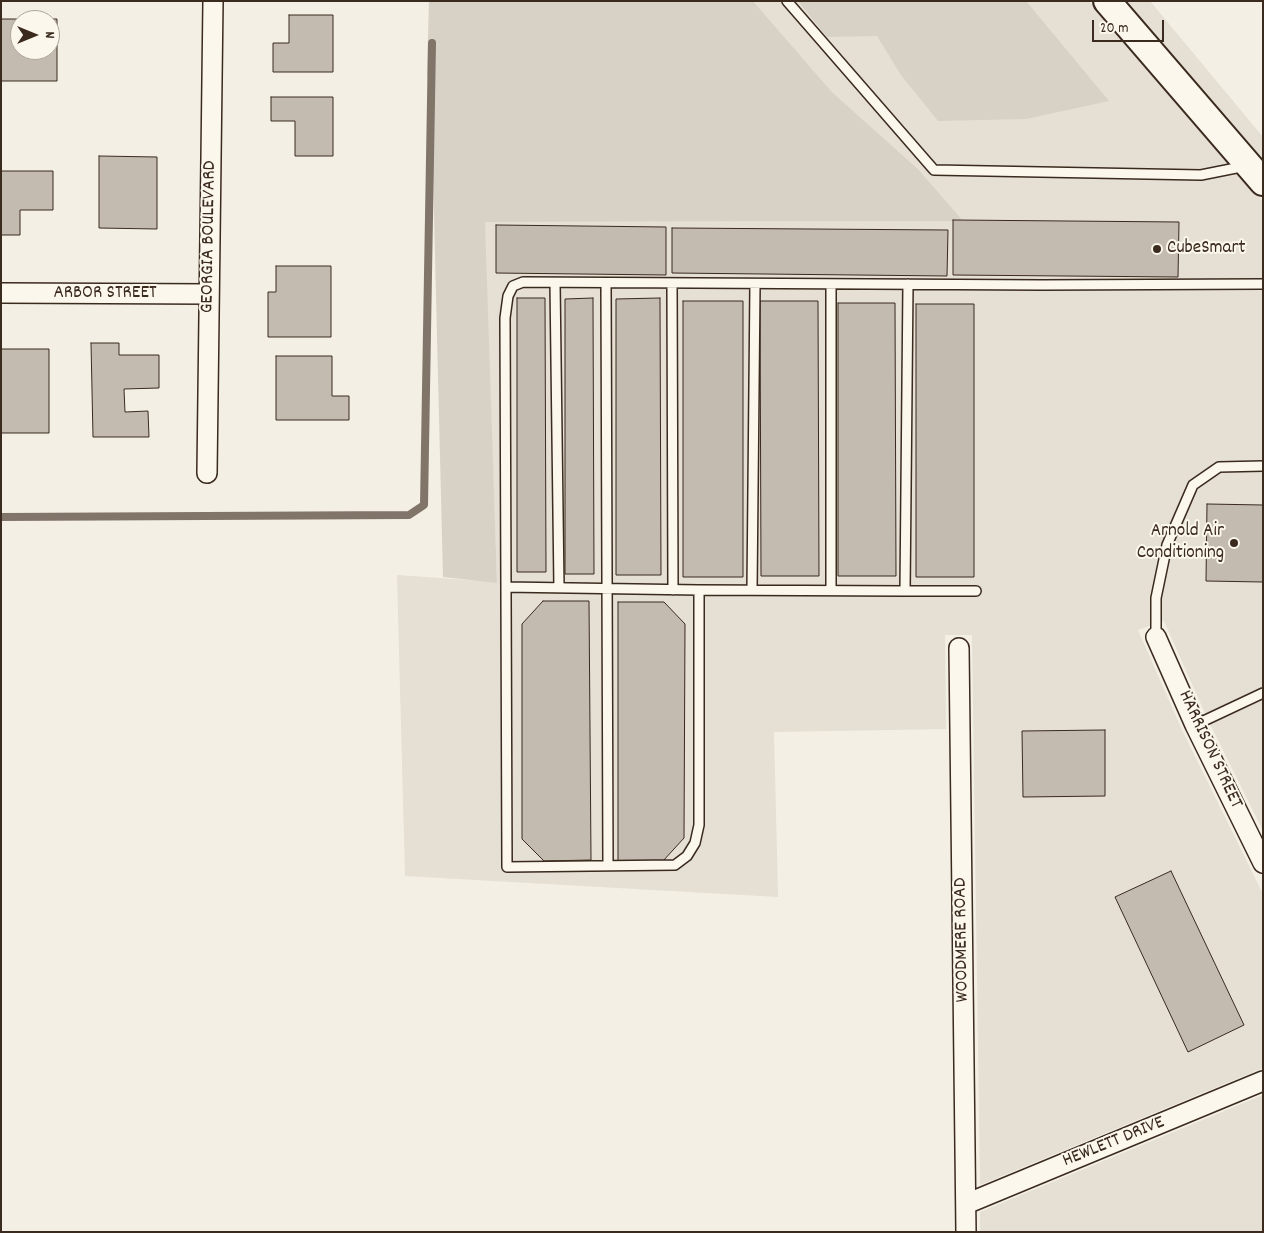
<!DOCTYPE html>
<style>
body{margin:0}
#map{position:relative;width:1264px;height:1233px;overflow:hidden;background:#f3efe4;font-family:Dekko,sans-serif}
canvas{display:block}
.frame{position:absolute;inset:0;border:2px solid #3b2a1e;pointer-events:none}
.north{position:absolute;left:10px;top:10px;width:50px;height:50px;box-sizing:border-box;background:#fbf7ec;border:1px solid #aea59a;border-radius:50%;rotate:90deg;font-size:14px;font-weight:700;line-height:20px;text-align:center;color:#3b2a1e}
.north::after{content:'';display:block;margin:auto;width:18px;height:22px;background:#3b2a1e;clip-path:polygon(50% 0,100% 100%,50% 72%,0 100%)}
.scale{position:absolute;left:1092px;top:20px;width:72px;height:22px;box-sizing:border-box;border:2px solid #3b2a1e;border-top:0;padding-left:6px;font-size:15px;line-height:18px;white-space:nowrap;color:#3b2a1e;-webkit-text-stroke:4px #fbf7ec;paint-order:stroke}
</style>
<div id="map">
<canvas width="1264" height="1233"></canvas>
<div class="frame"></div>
<div class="north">N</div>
<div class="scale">20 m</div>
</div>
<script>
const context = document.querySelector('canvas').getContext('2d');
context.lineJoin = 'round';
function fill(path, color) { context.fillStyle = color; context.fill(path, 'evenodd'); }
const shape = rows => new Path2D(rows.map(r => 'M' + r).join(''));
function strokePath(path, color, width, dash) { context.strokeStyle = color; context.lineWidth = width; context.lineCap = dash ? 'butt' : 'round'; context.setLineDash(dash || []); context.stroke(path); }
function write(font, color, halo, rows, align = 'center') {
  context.font = font + ' Dekko,sans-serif'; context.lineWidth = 4; context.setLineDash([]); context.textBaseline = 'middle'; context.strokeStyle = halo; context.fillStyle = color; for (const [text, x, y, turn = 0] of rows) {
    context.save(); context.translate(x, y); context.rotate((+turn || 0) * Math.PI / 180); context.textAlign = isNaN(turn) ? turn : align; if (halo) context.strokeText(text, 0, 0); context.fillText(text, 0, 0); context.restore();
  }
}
fill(shape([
 [753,1,1089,1,1263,202,1263,831,1208,720,1164,621,1138,630,1182,730,1263,894,1263,1068,980,1185,972,635,945,635,946,729,774,732,778,897,405,876,397,575,497,582,484,222,962,221,918,169,832,92],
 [1124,1,1150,1,1263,137,1263,162],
 [1263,1095,1263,1232,980,1232,980,1212]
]), '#e5dfd4');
fill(shape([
 [429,1,753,1,832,92,918,169,963,221,485,222,497,583,443,577,432,135,427,71],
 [798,1,1026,1,1109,101,1026,119,938,121,901,75,877,36,827,37]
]), '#d8d1c6');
strokePath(shape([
 [1,517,409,515,424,505,432,43]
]), '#817468', 8);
const building = shape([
 [289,15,333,15,333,72,273,72,273,43,289,43,289,15],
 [1,19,57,19,57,81,1,81,1,19],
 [20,20,50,20,50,50,20,50,20,20],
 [271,97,333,97,333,156,295,156,295,121,271,121,271,97],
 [99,156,157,157,157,229,99,228,99,156],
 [1,171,53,171,53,210,20,210,20,235,1,235,1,171],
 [953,220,1179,222,1178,277,953,275,953,220],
 [496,225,666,227,666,275,496,273,496,225],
 [672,228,948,230,947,276,672,273,672,228],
 [276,266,331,266,331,337,268,337,268,292,276,292,276,266],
 [517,298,545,298,546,572,517,572,517,298],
 [593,298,594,574,565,574,565,299,593,298],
 [660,298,661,575,616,575,616,299,660,298],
 [683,301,743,301,743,577,683,577,683,301],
 [760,301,818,301,819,576,761,576,760,301],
 [838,303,895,303,896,576,838,576,838,303],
 [916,304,974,304,974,577,916,577,916,304],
 [91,343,119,343,119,355,159,355,159,388,124,389,125,412,148,411,149,437,93,437,91,343],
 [1,349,49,349,49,433,1,433,1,349],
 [276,356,332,356,332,396,349,396,349,420,276,420,276,356],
 [1207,504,1263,505,1263,582,1206,581,1207,504],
 [543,601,589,601,591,860,544,861,522,839,522,624,543,601],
 [618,602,664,602,685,624,684,838,663,861,618,861,618,602],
 [1105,730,1105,796,1023,797,1022,731,1105,730],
 [1171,871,1244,1025,1188,1052,1115,897,1171,871]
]);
fill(building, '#c3bbb0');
strokePath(building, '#3b2a1e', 1);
const lane = shape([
 [787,1,934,170,1201,175,1246,166],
 [555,283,559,588],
 [606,283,608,866],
 [672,283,673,590],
 [831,284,831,590],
 [506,587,699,590,905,591,908,284],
 [699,590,699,825,695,843,687,856,675,865,507,867,505,318,508,296,513,286,523,282,1042,285,1263,284],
 [752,590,755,284],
 [905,591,976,591],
 [1156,637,1156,598,1167,545,1193,485,1219,467,1263,466],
 [1195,725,1263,693]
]);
const street = shape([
 [1,293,209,294],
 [207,473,213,1],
 [1156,637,1195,725,1263,863],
 [959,648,966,1232],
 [966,1204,1263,1081]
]);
const secondary = shape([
 [1107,1,1263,182]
]);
strokePath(lane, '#3b2a1e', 12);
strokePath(street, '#3b2a1e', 22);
strokePath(secondary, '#3b2a1e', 30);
strokePath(lane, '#fbf7ec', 9);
strokePath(street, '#fbf7ec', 19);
strokePath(secondary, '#fbf7ec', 26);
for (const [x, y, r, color] of [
 [1157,249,5,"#3b2a1e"],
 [1234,543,5,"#3b2a1e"]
]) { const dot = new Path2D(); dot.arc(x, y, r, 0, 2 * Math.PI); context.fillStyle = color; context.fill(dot); strokePath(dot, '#fbf7ec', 2); }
write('19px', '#3b2a1e', '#fbf7ec', [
 ["GEORGIA BOULEVARD",210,237,-89],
 ["ARBOR STREET",105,294],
 ["HARRISON STREET",1209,750,65],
 ["WOODMERE ROAD",963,940,-91],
 ["HEWLETT DRIVE",1114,1143,-22]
]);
write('19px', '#3b2a1e', '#fbf7ec', [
 ["CubeSmart",1167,249],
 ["Arnold Air",1224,532,"right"],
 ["Conditioning",1224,554,"right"]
], 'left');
</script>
